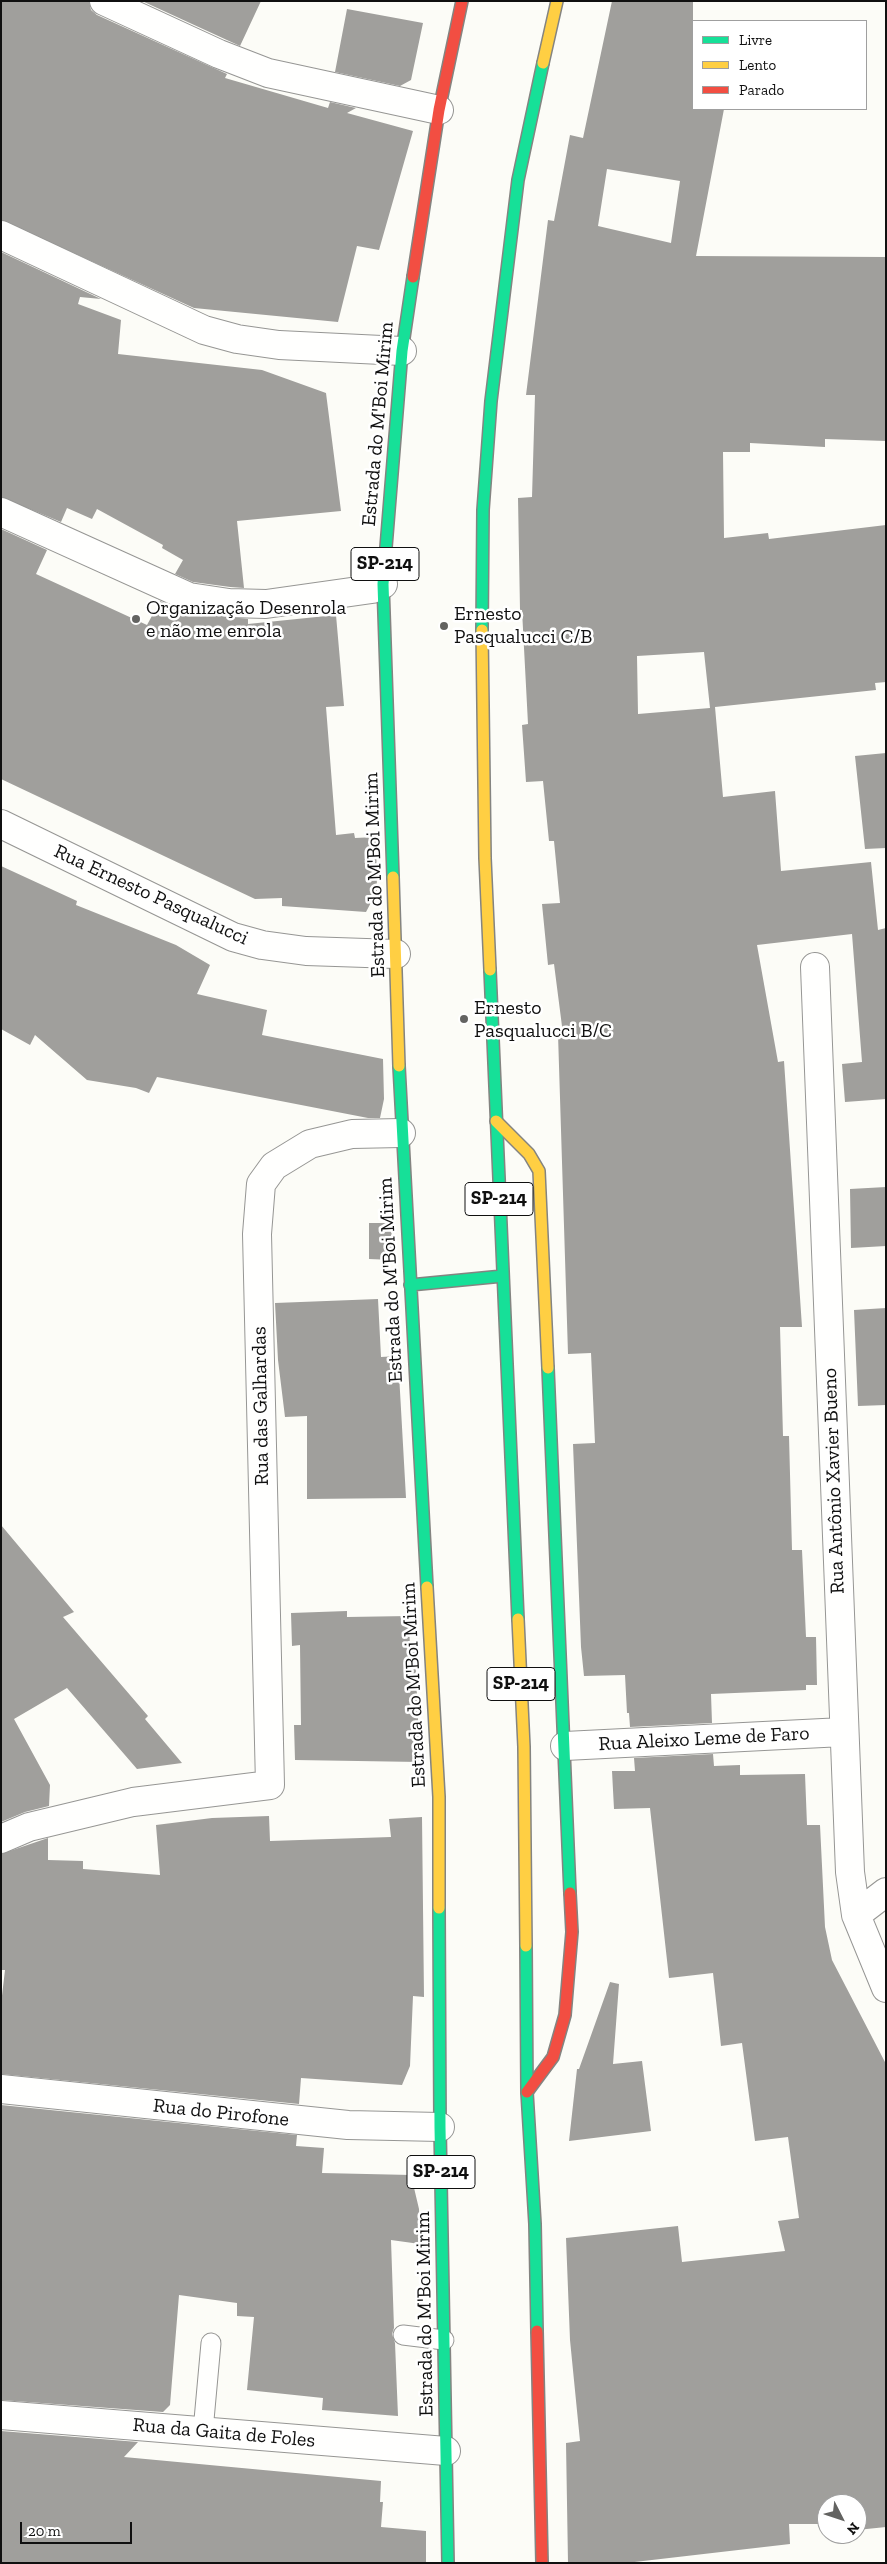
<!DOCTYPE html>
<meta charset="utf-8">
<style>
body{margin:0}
#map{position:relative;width:887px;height:2564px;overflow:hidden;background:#fcfcf7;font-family:"Zilla Slab",serif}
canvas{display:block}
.frame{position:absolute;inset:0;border:2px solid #101010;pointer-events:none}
.legend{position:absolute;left:692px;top:20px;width:175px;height:90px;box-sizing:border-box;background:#fff;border:1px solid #9f9f9f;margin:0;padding:6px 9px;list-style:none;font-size:15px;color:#101010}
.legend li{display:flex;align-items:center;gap:10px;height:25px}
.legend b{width:25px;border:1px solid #9f9f9f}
.north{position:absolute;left:817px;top:2494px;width:50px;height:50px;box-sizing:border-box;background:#fff;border:1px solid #9f9f9f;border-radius:50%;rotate:131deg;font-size:14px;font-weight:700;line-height:20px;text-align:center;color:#101010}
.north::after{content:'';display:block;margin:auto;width:18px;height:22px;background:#636361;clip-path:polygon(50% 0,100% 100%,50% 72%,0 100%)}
.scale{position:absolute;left:20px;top:2522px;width:112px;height:22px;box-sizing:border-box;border:2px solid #101010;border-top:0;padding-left:6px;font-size:15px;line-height:18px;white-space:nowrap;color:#101010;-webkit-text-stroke:4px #fff;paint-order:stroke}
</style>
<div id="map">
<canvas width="887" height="2564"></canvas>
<div class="frame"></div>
<ul class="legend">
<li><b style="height:6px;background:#16e098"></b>Livre</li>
<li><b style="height:6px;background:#ffcf43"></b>Lento</li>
<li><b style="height:6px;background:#f24e42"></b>Parado</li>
</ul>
<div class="north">N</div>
<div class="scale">20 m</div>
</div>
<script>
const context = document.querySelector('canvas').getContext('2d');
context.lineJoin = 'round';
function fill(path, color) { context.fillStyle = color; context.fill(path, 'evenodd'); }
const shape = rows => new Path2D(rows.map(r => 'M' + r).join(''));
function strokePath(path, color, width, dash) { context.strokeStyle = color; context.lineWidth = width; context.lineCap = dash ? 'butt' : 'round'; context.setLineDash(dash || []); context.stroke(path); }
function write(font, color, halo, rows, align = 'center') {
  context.font = font + ' "Zilla Slab",serif'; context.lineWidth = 5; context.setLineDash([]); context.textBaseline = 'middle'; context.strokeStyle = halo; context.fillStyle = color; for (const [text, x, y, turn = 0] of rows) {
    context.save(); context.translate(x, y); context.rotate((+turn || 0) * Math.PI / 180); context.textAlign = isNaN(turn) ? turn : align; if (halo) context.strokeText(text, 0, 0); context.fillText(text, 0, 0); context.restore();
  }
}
fill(shape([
 [1,1,89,1,91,10,97,15,227,74,225,78,328,108,330,102,356,108,347,113,413,131,379,250,357,246,338,322,194,308,1,220],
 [142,1,261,1,240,46],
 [612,1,693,1,693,109,724,109,696,256,886,257,886,441,825,439,825,447,750,443,750,452,723,452,724,538,768,533,769,539,886,525,886,682,875,683,876,690,715,707,723,797,775,791,781,871,871,862,878,930,886,928,886,1099,845,1102,842,1064,862,1062,852,934,757,945,778,1062,784,1061,802,1327,780,1327,783,1436,789,1436,792,1550,802,1550,806,1637,816,1637,817,1685,806,1685,806,1690,711,1694,712,1723,630,1727,629,1713,627,1713,625,1675,584,1676,581,1647,573,1444,595,1443,591,1353,568,1354,558,1034,563,1034,554,964,548,965,542,904,560,903,554,841,549,841,543,781,526,782,522,725,528,724,522,610,520,610,518,498,532,497,535,395,526,395,548,220,554,221,570,135,583,138],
 [607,169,680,181,671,243,598,226],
 [704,652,710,708,638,714,637,656],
 [347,9,423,23,411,80,400,86,335,72],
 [1,252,101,299,80,297,78,304,121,320,118,354,262,370,326,393,341,511,237,521,244,588,230,587,193,582,175,574,183,560,162,548,163,545,97,509,92,519,67,508,61,522,1,497],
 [1,529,47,550,36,574,147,625,160,601,186,612,248,619,248,624,336,615,344,706,326,707,336,835,354,833,355,838,376,837,377,891,366,912,282,906,282,898,255,899,1,779],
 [886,753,886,848,865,849,855,756],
 [1,866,77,901,76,905,176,945,210,965,197,994,267,1010,262,1035,383,1059,384,1099,380,1118,368,1118,157,1077,149,1093,136,1088,87,1080,35,1035,30,1045,1,1029],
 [886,1187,886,1246,851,1248,850,1189],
 [369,1223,391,1223,393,1260,369,1259],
 [378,1299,381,1357,398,1356,406,1498,307,1499,307,1416,285,1417,278,1360,275,1303],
 [886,1308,886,1405,858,1406,854,1310],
 [1,1525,74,1612,63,1617,148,1716,145,1719,182,1763,137,1769,67,1688,14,1719,50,1785,49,1806,25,1812,1,1822],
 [347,1611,347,1617,409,1616,410,1652,415,1652,420,1762,295,1760,294,1725,301,1725,300,1645,292,1646,291,1613],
 [713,1754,714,1766,740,1765,740,1775,805,1774,807,1825,820,1825,825,1927,832,1960,886,2064,886,2527,857,2530,857,2504,827,2504,827,2524,789,2524,790,2544,626,2563,568,2563,566,2443,580,2441,570,2340,566,2238,678,2226,682,2262,785,2251,778,2221,799,2218,788,2137,755,2141,742,2043,721,2046,713,1973,669,1978,650,1808,614,1809,612,1771,635,1771,634,1758],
 [269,1816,270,1841,391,1837,389,1819,422,1817,424,1997,413,1996,410,2066,402,2085,301,2078,299,2104,1,2074,1,2004,5,1970,1,1970,1,1854,48,1838,48,1860,83,1861,83,1869,160,1875,156,1825,212,1818],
 [610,1982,619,1984,613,2064,642,2061,651,2131,569,2141,577,2069,579,2069],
 [1,2105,297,2135,296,2146,324,2148,322,2173,411,2175,419,2209,420,2244,391,2240,394,2328,392,2334,395,2343,398,2416,322,2410,323,2398,247,2390,254,2317,237,2316,237,2303,179,2295,170,2405,163,2412,1,2400],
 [1,2431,138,2442,124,2457,381,2481,380,2502,383,2502,381,2527,426,2531,426,2563,1,2563]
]), '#a09f9c');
const lane = shape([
 [403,2335,444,2340],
 [203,2431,211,2343]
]);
const street = shape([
 [104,1,219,54,268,73,439,110],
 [1,235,204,330,237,339,279,345,402,351],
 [1,512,189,597,229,603,266,604,372,589,383,584],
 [1,824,233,937,262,945,306,951,396,954],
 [815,967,850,1872,856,1915,886,1988],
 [565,1746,843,1732],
 [1,1839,29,1827,133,1802,270,1785,257,1234,261,1184,274,1166,310,1144,352,1134,401,1133],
 [856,1915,886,1892],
 [1,2089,348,2125,440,2127],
 [1,2415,446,2451]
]);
const fast = shape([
 [482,630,483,510,491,401,518,180,543,63],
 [393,877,383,584,402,351,413,277],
 [490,970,518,1619],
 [399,1066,427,1587],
 [410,1285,503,1276],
 [548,1368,570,1893],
 [439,1908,440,2127,448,2563],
 [526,1946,527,2092,535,2224,537,2331]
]);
const slow = shape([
 [543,63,557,1],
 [482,630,485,858,490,970],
 [393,877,399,1066],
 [496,1121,529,1154,539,1171,548,1368],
 [427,1587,439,1797,439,1908],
 [518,1619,524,1747,526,1946]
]);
const jam = shape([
 [413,277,439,110,462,1],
 [527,2092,553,2057,565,2015,572,1932,570,1893],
 [537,2331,542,2563]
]);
strokePath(lane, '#969694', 21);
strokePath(street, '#969694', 30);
strokePath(fast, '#848481', 14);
strokePath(slow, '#848481', 14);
strokePath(jam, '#848481', 14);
strokePath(lane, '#fffffe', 19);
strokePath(street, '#fffffe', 28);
strokePath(fast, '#16e098', 11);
strokePath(slow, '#ffcf43', 11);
strokePath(jam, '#f24e42', 11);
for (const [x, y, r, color] of [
 [136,619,5,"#636361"],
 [444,626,5,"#636361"],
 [464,1019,5,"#636361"]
]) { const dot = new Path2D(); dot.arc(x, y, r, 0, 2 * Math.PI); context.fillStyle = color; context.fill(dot); strokePath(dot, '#fff', 2); }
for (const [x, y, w] of [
 [385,564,68],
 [499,1199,68],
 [521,1684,68],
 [441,2172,68]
]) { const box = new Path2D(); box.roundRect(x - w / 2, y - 16.5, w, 33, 4); context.fillStyle = '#fff'; context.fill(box); strokePath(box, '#101010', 1); }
write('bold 19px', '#101010', null, [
 ["SP-214",385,564],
 ["SP-214",499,1199],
 ["SP-214",521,1684],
 ["SP-214",441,2172]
]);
write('20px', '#101010', '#fff', [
 ["Estrada do M'Boi Mirim",378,424,-85],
 ["Estrada do M'Boi Mirim",375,875,-92],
 ["Rua Ernesto Pasqualucci",151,895,25],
 ["Estrada do M'Boi Mirim",391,1280,-93],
 ["Rua das Galhardas",261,1406,-91],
 ["Rua Antônio Xavier Bueno",834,1481,-92],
 ["Estrada do M'Boi Mirim",414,1685,-93],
 ["Rua Aleixo Leme de Faro",704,1739,-3],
 ["Rua do Pirofone",221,2113,6],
 ["Estrada do M'Boi Mirim",425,2314,-91],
 ["Rua da Gaita de Foles",224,2433,5]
]);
write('20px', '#101010', '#fff', [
 ["Organização Desenrola",146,608],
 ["e não me enrola",146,631],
 ["Ernesto",454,614],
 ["Pasqualucci C/B",454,637],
 ["Ernesto",474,1008],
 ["Pasqualucci B/C",474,1031]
], 'left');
</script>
